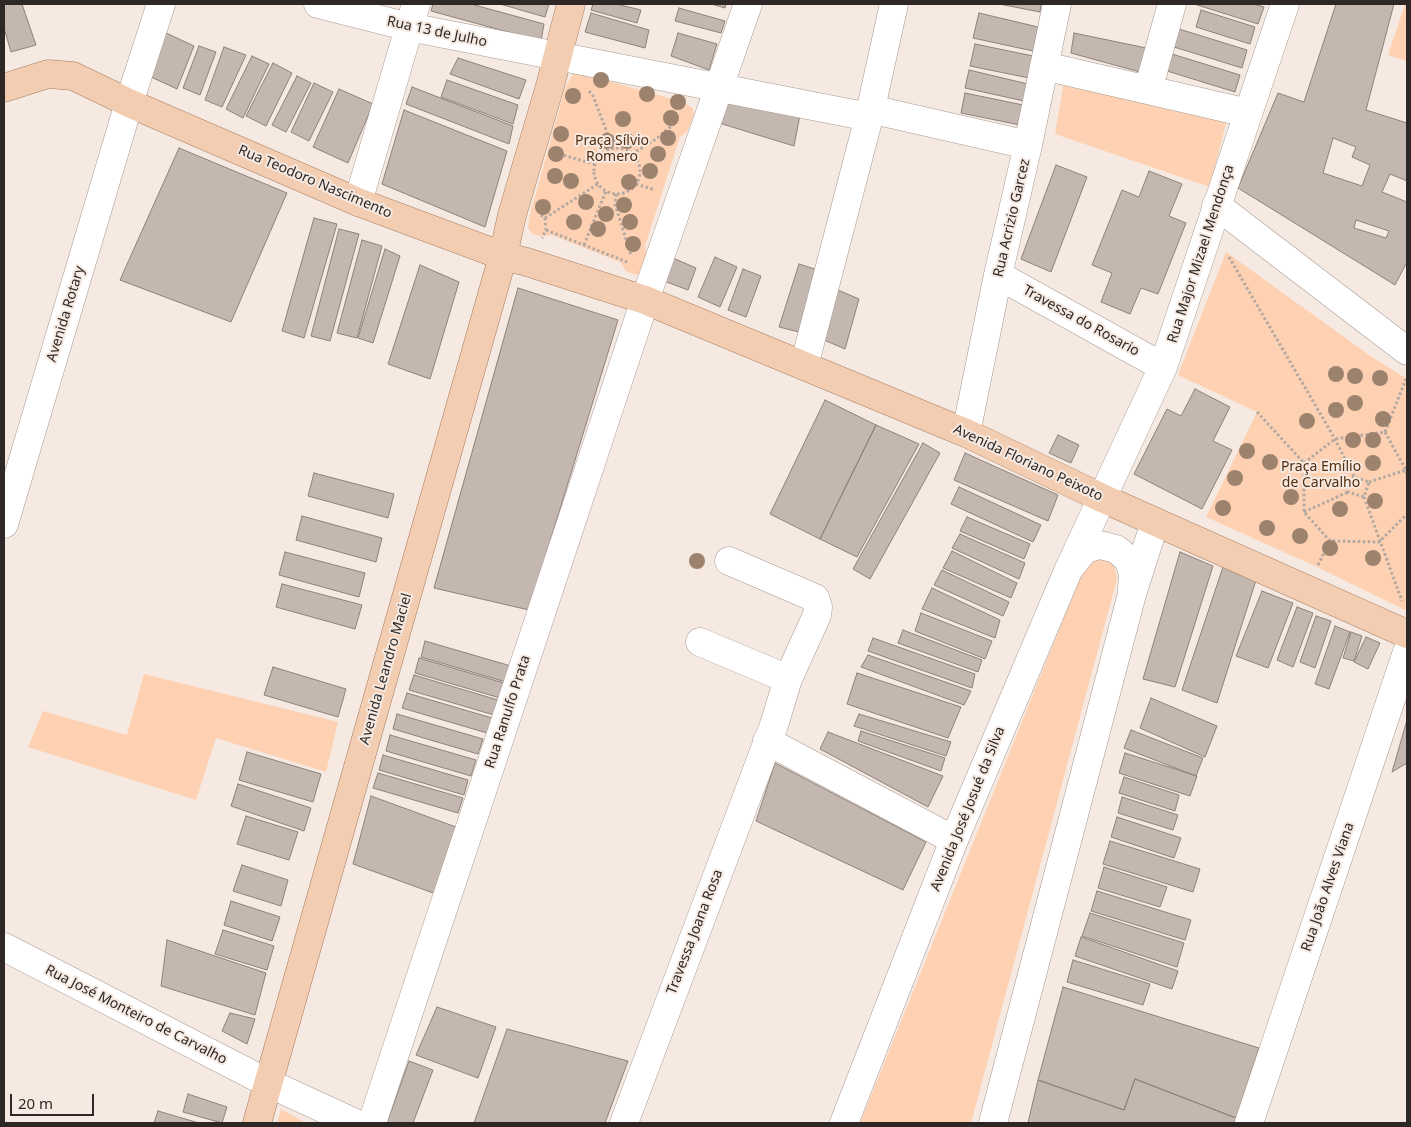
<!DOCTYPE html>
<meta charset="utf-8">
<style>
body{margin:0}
#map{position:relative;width:1411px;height:1127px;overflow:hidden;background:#f6e9e1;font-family:"Noto Sans",sans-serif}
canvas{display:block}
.frame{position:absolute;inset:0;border:5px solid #2d2825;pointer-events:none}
.scale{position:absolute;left:10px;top:1094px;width:84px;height:22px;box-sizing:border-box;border:2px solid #2d2825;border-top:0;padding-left:6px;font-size:15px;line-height:18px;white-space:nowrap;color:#2d2825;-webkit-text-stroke:4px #f6e9e1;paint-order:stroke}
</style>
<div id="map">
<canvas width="1411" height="1127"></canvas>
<div class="frame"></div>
<div class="scale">20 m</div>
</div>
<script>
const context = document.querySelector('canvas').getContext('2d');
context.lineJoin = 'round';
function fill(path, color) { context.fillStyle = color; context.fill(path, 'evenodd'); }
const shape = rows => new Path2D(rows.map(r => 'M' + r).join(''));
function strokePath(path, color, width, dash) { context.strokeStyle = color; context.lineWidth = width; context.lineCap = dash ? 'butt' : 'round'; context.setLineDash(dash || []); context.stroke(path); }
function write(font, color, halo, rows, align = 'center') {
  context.font = font + ' "Noto Sans",sans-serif'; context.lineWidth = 4; context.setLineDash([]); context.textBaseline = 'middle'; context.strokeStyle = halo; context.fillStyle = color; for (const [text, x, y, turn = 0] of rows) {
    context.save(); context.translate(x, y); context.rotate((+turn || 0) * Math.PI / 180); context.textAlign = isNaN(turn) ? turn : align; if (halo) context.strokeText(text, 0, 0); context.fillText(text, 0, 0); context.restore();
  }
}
fill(shape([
 [1405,4,1407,4,1407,61,1388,55],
 [574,73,591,76,683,102,693,108,694,115,687,132,680,137,645,246,647,256,645,262,640,273,636,275,626,271,620,262,552,235,542,236,532,234,528,228,530,214,566,86],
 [1065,75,1228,115,1210,187,1055,134],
 [1226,252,1372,357,1407,379,1407,602,1405,610,1317,567,1206,517,1257,412,1178,375],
 [1094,555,1114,563,1117,579,971,1123,860,1123,1086,563],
 [144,674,338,722,326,772,216,738,196,800,28,747,43,711,127,735],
 [281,1109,306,1123,277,1123]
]), '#fed1b2');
const building = shape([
 [4,4,22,4,36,45,11,52,4,28,4,4],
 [433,4,471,4,544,24,541,41,431,11,433,4],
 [500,4,549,4,545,17,500,4],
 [593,4,616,4,641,10,637,23,591,10,593,4],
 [711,4,726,4,725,8,711,4],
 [999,4,1041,4,1040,12,999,4],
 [1194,4,1254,4,1264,7,1258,24,1194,4],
 [1336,4,1394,4,1366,110,1407,123,1407,181,1390,174,1382,192,1407,202,1407,262,1395,285,1238,188,1278,93,1304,102,1336,4],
 [1333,138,1356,147,1352,157,1370,165,1362,186,1323,173,1333,138],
 [1356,220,1389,231,1386,238,1354,228,1356,220],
 [679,8,725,21,721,33,675,21,679,8],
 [1201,10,1255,27,1250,44,1196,27,1201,10],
 [591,13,649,30,645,48,585,32,591,13],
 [979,13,1038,27,1033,51,973,38,979,13],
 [1179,29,1247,50,1242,68,1174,47,1179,29],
 [164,32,194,46,177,89,149,76,164,32],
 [678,33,717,44,709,70,671,56,678,33],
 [1074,33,1151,49,1147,74,1071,53,1074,33],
 [975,44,1033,56,1029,78,970,66,975,44],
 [199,46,216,52,200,95,183,88,199,46],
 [224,47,246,55,222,107,205,100,224,47],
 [1172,54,1240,75,1235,92,1167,71,1172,54],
 [252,56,269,64,243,118,226,109,252,56],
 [458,58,526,80,519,99,450,74,458,58],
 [273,63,292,73,266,126,246,116,273,63],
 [969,70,1028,84,1024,101,965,88,969,70],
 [297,76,311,83,286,132,272,125,297,76],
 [447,80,518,105,513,124,441,97,447,80],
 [314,83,333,92,309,141,291,132,314,83],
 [412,87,513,126,509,144,406,104,412,87],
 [339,89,373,104,348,163,313,147,339,89],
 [965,93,1023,105,1020,125,961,113,965,93],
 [729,97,800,115,794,146,719,123,729,97],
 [404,110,507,151,485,227,382,184,404,110],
 [179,148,287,193,231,322,120,280,179,148],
 [1056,165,1087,177,1051,272,1021,259,1056,165],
 [1149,171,1182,184,1169,216,1186,223,1158,294,1141,288,1130,314,1101,302,1112,273,1092,265,1122,190,1139,197,1149,171],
 [314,218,337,224,304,338,282,331,314,218],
 [339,229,359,234,330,341,311,336,339,229],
 [362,240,382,246,357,338,337,333,362,240],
 [385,249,400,256,373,343,358,338,385,249],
 [715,257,737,267,720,307,698,297,715,257],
 [673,258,696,268,688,290,664,281,673,258],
 [799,264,818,270,799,332,779,327,799,264],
 [420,265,459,282,430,379,388,364,420,265],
 [743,269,761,276,746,317,728,310,743,269],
 [518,288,618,320,529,610,434,588,518,288],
 [838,290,859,299,845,349,824,340,838,290],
 [1195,389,1230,407,1213,441,1232,450,1202,509,1134,474,1167,409,1181,416,1195,389],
 [825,400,876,425,820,539,770,514,825,400],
 [876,425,919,444,857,557,820,539,876,425],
 [1058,435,1079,445,1071,463,1049,453,1058,435],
 [923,443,940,453,870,579,853,569,923,443],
 [965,453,1058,495,1048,521,954,480,965,453],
 [314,473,394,494,388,518,308,496,314,473],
 [959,487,1041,525,1033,542,951,504,959,487],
 [302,516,382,538,376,562,296,540,302,516],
 [967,517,1030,544,1024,559,960,531,967,517],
 [960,534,1025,563,1019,579,952,548,960,534],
 [952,551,1017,583,1011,598,943,568,952,551],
 [285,552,365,573,359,597,279,575,285,552],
 [1180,552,1213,566,1175,687,1143,679,1180,552],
 [1223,567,1257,577,1217,703,1182,690,1223,567],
 [942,570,1009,602,1003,616,934,585,942,570],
 [282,584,362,605,355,629,276,607,282,584],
 [932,588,1000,620,995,638,922,609,932,588],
 [1262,591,1293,603,1268,668,1236,656,1262,591],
 [1297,607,1313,613,1293,667,1277,660,1297,607],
 [921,613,992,641,985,659,915,631,921,613],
 [1316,616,1331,621,1315,668,1300,662,1316,616],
 [1335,626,1350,632,1329,689,1315,684,1335,626],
 [903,630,982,660,978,672,898,643,903,630],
 [1351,632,1362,636,1354,661,1343,658,1351,632],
 [1366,637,1380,643,1368,669,1354,662,1366,637],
 [873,638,975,674,972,688,868,651,873,638],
 [425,641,511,666,506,682,421,657,425,641],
 [868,655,971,691,964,705,861,667,868,655],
 [419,658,504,683,500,698,415,673,419,658],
 [273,667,346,689,338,717,264,695,273,667],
 [857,673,961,707,948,738,847,704,857,673],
 [414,675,498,700,494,715,409,690,414,675],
 [407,693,492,718,487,733,402,708,407,693],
 [1151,698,1217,726,1205,757,1140,728,1151,698],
 [397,714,483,739,478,754,393,729,397,714],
 [859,714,951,742,946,756,854,726,859,714],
 [1407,720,1407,763,1392,772,1407,720],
 [1131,730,1203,758,1196,776,1124,748,1131,730],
 [861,731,945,758,941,771,858,741,861,731],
 [828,732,943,776,928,807,820,749,828,732],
 [390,735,476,760,471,776,386,751,390,735],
 [247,752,321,774,313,802,239,780,247,752],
 [1125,753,1197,776,1190,796,1119,773,1125,753],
 [383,755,468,780,464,795,379,770,383,755],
 [775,763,926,842,903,890,756,821,775,763],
 [378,773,463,798,458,813,373,788,378,773],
 [1124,777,1179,795,1175,811,1119,793,1124,777],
 [238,784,311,808,304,831,231,806,238,784],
 [371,796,456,827,436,894,353,864,371,796],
 [1122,797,1178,815,1173,830,1118,813,1122,797],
 [246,816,298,832,289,860,237,844,246,816],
 [1117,817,1181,838,1174,858,1111,837,1117,817],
 [1110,841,1200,869,1193,892,1103,864,1110,841],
 [242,865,288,880,281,906,233,891,242,865],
 [1104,867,1167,887,1160,907,1098,888,1104,867],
 [1097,891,1191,920,1185,940,1091,911,1097,891],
 [231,901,280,917,272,941,224,925,231,901],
 [1090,913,1184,943,1177,967,1082,936,1090,913],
 [223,930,274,946,267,970,215,954,223,930],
 [1081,937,1178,971,1172,989,1075,956,1081,937],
 [167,940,266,973,255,1015,161,986,167,940],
 [1073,960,1150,984,1143,1005,1067,982,1073,960],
 [1063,987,1259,1048,1236,1118,1135,1079,1124,1110,1038,1080,1063,987],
 [437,1007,496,1027,478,1078,416,1055,437,1007],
 [230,1013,255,1019,247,1044,222,1031,230,1013],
 [507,1029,628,1061,605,1123,474,1123,507,1029],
 [409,1061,433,1070,413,1123,387,1123,409,1061],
 [1135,1079,1236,1118,1235,1123,1028,1123,1038,1080,1124,1110,1135,1079],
 [188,1094,227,1107,222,1123,183,1112,188,1094],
 [158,1111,199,1123,154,1123,158,1111]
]);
fill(building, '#c3b7af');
strokePath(building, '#8d827a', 1);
const minor = shape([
 [318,4,409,27,869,117],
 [1044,66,1248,113],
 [1148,90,1172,4],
 [870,109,1028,145],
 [358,202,416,4],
 [1216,205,1407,351],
 [998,275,1163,367],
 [804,366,869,117,894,4],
 [966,433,998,275,1028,145,1057,4],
 [4,524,129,103,161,4],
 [1072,565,1084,550,1092,547,1100,545,1116,549,1128,559,1131,567,1133,575,1132,590],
 [700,642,788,679],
 [767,741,954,840],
 [4,947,268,1083,355,1123],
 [372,1123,645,300,748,4],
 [624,1123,774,725,788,679,817,615,818,607,815,598,729,561],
 [844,1123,954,840,1068,571,1163,367,1285,4],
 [993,1123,1132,594,1155,522],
 [1249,1123,1407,652]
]);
const major = shape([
 [4,88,48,74,73,76,129,103,358,202,503,256,527,262,645,300,966,433,1102,498,1407,634],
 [257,1123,503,256,512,215,550,86,571,4]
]);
strokePath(minor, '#a79b93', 29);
strokePath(major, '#a77d60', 29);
strokePath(shape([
 [589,91,593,96,613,148],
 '594 171a23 23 0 1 1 46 0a23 23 0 1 1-46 0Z',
 [559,154,594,164],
 [632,154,656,139,675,123],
 [636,184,655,190],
 [616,194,615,204,631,255],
 [541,215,545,218,546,230,542,238],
 [545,218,598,184],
 [546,230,627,262],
 [584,245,606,191],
 [1229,257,1335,439,1354,477,1369,482,1364,497,1348,492,1354,477],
 [1257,412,1304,463,1304,512,1330,541,1379,542,1407,514],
 [1385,432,1406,379],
 [1385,432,1406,470,1407,478],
 [1304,463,1335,439,1385,432],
 [1369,482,1406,470],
 [1364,497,1402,601],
 [1304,512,1348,492],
 [1318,565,1330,541]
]), '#b2a8a2', 3, [2.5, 2.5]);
strokePath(minor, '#fff', 28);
strokePath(major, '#f2cdb2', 28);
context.fillStyle = '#9d826e';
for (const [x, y] of [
 [601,80],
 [647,94],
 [573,96],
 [678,102],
 [671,118],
 [623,119],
 [561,134],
 [668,138],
 [607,141],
 [627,141],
 [556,154],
 [658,154],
 [650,171],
 [555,176],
 [571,181],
 [629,182],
 [586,202],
 [624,205],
 [543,207],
 [606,214],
 [574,222],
 [630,222],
 [598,229],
 [633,244],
 [1336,374],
 [1355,376],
 [1380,378],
 [1355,403],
 [1336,410],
 [1383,419],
 [1307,421],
 [1353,440],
 [1373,440],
 [1247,451],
 [1270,462],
 [1373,463],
 [1235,478],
 [1291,497],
 [1375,501],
 [1223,508],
 [1340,509],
 [1267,528],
 [1300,536],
 [1330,548],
 [1373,558],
 [697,561]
]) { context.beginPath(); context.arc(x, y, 8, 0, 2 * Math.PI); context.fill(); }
write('14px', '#2d2825', '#f6e9e1', [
 ["Rua 13 de Julho",437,32,12],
 ["Rua Teodoro Nascimento",315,182,23],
 ["Rua Acrizio Garcez",1012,218,-77],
 ["Rua Major Mizael Mendonça",1201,254,-72],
 ["Avenida Rotary",66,314,-73],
 ["Travessa do Rosario",1081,321,29],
 ["Avenida Floriano Peixoto",1028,463,25],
 ["Avenida Leandro Maciel",386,669,-74],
 ["Rua Ranulfo Prata",508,712,-72],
 ["Avenida José Josué da Silva",968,809,-68],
 ["Rua João Alves Viana",1328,887,-71],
 ["Travessa Joana Rosa",695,932,-69],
 ["Rua José Monteiro de Carvalho",136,1015,27]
]);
write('14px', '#542e0f', '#f6e9e1', [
 ["Praça Sílvio",612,141],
 ["Romero",612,157],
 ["Praça Emílio",1321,467],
 ["de Carvalho",1321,483]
]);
</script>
